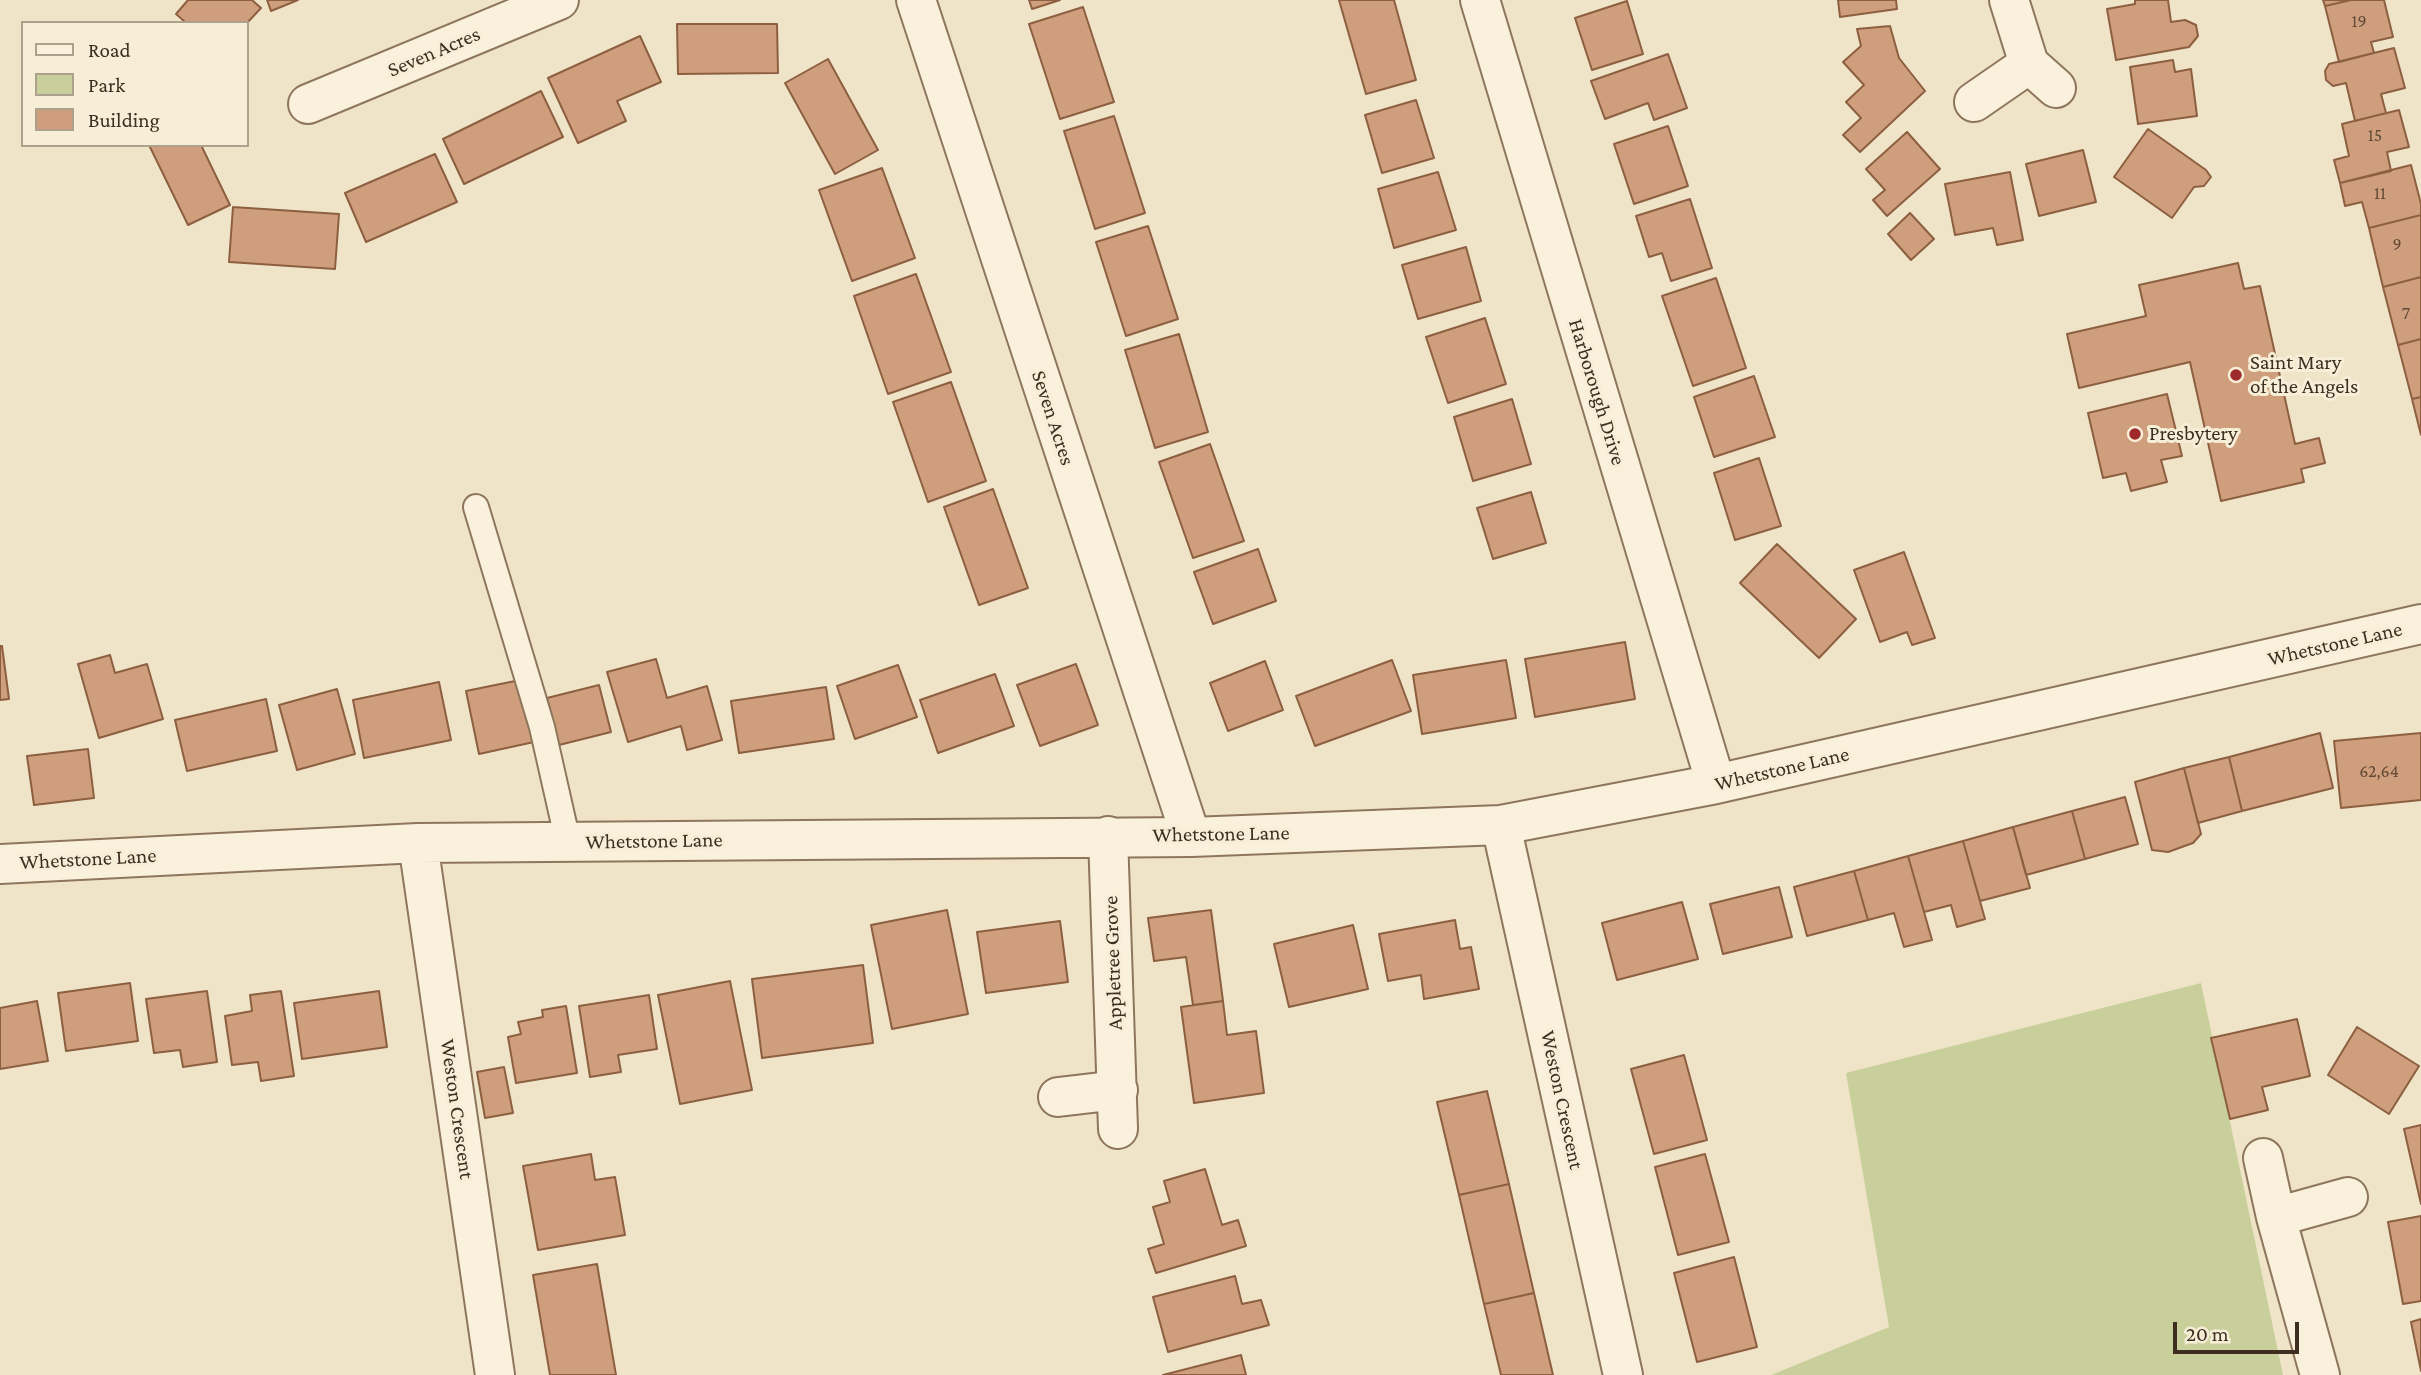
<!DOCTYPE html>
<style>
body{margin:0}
#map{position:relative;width:2421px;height:1375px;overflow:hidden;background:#f0e4c8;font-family:"Crimson Pro",serif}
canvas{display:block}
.legend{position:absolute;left:21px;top:21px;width:228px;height:126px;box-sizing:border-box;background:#f7eed8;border:2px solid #ada18e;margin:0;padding:9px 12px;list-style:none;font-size:21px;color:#3d2e20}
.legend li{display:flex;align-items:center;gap:14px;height:35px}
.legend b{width:35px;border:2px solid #ada18e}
.scale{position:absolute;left:2173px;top:1322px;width:126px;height:32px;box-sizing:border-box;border:4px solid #3d2e20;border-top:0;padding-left:9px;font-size:21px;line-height:24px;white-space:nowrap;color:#3d2e20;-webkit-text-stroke:5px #f7eed8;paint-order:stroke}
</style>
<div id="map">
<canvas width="2421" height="1375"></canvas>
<ul class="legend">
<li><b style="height:9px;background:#faf1dc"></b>Road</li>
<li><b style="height:19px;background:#c9cf9b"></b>Park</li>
<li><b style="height:19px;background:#cf9f7d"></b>Building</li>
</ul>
<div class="scale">20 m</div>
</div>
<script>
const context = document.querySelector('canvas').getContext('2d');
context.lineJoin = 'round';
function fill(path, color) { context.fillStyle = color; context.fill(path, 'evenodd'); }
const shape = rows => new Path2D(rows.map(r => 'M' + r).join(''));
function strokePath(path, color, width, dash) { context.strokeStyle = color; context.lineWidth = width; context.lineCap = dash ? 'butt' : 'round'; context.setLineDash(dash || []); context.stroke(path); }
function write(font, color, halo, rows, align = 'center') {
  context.font = font + ' "Crimson Pro",serif'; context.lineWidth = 6; context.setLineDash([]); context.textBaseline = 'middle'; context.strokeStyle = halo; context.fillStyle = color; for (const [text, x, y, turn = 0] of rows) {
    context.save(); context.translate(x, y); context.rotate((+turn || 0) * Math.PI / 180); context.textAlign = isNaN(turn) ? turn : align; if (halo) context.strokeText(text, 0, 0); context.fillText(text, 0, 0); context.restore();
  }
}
fill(shape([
 [2201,983,2283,1375,1771,1375,1889,1327,1846,1073]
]), '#c9cf9b');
const building = shape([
 [188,0,252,0,261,8,247,23,182,23,184,21,176,14,188,0],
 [267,0,298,0,271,11,267,0],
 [1029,0,1060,0,1032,9,1029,0],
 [1339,0,1394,0,1416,80,1366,94,1339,0],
 [1838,0,1896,0,1897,9,1840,17,1838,0],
 [2135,0,2168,0,2171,22,2185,20,2196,25,2198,36,2189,47,2116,60,2107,9,2135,4,2135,0],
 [2323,0,2351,0,2325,6,2323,0],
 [2351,0,2384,0,2393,37,2371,42,2374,53,2339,62,2325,6,2351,0],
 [1627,1,1643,54,1592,70,1575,18,1627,1],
 [1083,7,1114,102,1060,119,1029,24,1083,7],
 [677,24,777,24,778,73,678,74,677,24],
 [1890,26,1899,58,1925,91,1860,152,1843,135,1861,118,1846,102,1864,85,1843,62,1861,46,1857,29,1890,26],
 [640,36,661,82,617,101,626,121,578,143,548,78,640,36],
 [2394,48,2405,88,2381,94,2386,113,2355,121,2346,83,2333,86,2326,80,2325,71,2329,64,2394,48],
 [1668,54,1687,108,1654,120,1648,103,1605,119,1591,81,1668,54],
 [828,59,878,150,835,174,785,83,828,59],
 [2173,60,2175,72,2191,69,2197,116,2138,124,2130,67,2173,60],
 [541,91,563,137,464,184,443,139,541,91],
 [1416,100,1434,158,1382,173,1365,115,1416,100],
 [2399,110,2409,147,2387,152,2391,171,2340,183,2334,160,2349,156,2342,124,2399,110],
 [1114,116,1145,213,1095,229,1064,131,1114,116],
 [1668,126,1688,186,1634,204,1614,144,1668,126],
 [2148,129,2206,170,2211,177,2204,186,2194,187,2172,218,2114,177,2148,129],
 [1907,132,1940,169,1887,216,1873,200,1885,190,1866,169,1907,132],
 [149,145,201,145,230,205,188,225,149,145],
 [2083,150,2096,202,2039,216,2026,164,2083,150],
 [435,154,457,202,366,242,345,193,435,154],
 [2411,165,2421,204,2421,215,2369,228,2362,202,2345,206,2340,183,2411,165],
 [882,168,915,258,852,281,819,190,882,168],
 [1438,172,1456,230,1394,248,1378,189,1438,172],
 [2010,172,2023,240,1997,245,1993,228,1955,235,1945,184,2010,172],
 [1690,199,1712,268,1671,281,1662,253,1649,257,1636,216,1690,199],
 [233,207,339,214,335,269,229,262,233,207],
 [1910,213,1934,239,1911,260,1888,234,1910,213],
 [2421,215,2421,277,2383,287,2369,228,2421,215],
 [1148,226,1178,319,1126,336,1096,242,1148,226],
 [1466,247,1481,301,1418,319,1402,265,1466,247],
 [2238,263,2244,289,2260,286,2295,444,2319,438,2325,463,2301,469,2304,482,2221,501,2190,362,2079,388,2067,334,2146,316,2139,285,2238,263],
 [916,274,951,372,888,394,854,296,916,274],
 [2421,277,2421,339,2398,345,2383,287,2421,277],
 [1716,278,1746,368,1693,386,1662,296,1716,278],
 [1485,318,1506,384,1448,403,1426,337,1485,318],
 [1179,334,1208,432,1155,448,1125,350,1179,334],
 [2421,339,2421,397,2412,399,2398,345,2421,339],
 [1754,376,1775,437,1714,457,1694,397,1754,376],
 [951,382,986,481,928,502,893,402,951,382],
 [2167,394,2182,456,2161,460,2167,482,2131,491,2126,473,2103,478,2088,413,2167,394],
 [2421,397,2421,435,2412,399,2421,397],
 [1512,399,1531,464,1473,481,1454,417,1512,399],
 [1210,444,1244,541,1193,558,1159,462,1210,444],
 [1759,458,1781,526,1735,540,1714,473,1759,458],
 [993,489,1028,588,979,605,944,507,993,489],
 [1531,492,1546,543,1493,559,1477,508,1531,492],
 [1777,544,1856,619,1819,658,1740,583,1777,544],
 [1258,549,1276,601,1213,624,1194,572,1258,549],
 [1904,552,1935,638,1912,645,1907,632,1880,642,1854,570,1904,552],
 [1625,642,1635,699,1535,717,1525,659,1625,642],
 [0,646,2,646,9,699,0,700,0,646],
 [110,655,115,673,147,664,163,719,99,738,78,664,110,655],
 [656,659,667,698,707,686,722,740,687,750,681,726,628,742,607,672,656,659],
 [1392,660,1411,711,1315,746,1296,696,1392,660],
 [1506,660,1516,718,1422,734,1413,675,1506,660],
 [1265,661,1283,710,1228,731,1210,683,1265,661],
 [1076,664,1098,725,1040,746,1017,685,1076,664],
 [898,665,917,717,855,739,837,686,898,665],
 [995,674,1014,726,938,753,920,700,995,674],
 [520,680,534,742,479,754,466,691,520,680],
 [439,682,451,740,364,758,353,700,439,682],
 [599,685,611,732,559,745,547,698,599,685],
 [826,687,834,739,739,753,731,701,826,687],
 [337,689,355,754,297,770,279,705,337,689],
 [266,699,277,751,187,771,175,720,266,699],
 [2320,733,2333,788,2242,811,2229,757,2320,733],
 [2421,733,2421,800,2341,808,2334,741,2421,733],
 [88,749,94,798,34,805,27,756,88,749],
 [2229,757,2242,811,2198,823,2184,768,2229,757],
 [2184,768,2201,834,2193,843,2168,852,2152,850,2135,782,2184,768],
 [2125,797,2138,844,2085,859,2072,811,2125,797],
 [2072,811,2085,859,2026,875,2013,827,2072,811],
 [2013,827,2030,888,1980,901,1963,841,2013,827],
 [1963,841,1985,919,1957,927,1951,905,1924,912,1908,856,1963,841],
 [1908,856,1932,940,1904,947,1894,913,1868,920,1854,871,1908,856],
 [1854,871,1868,920,1807,936,1794,887,1854,871],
 [1779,887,1792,937,1723,954,1710,904,1779,887],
 [1682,902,1698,959,1617,980,1602,923,1682,902],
 [947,910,968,1014,892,1029,871,925,947,910],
 [1211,910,1223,1001,1193,1005,1186,957,1154,961,1148,918,1211,910],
 [1455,920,1460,949,1471,947,1479,989,1424,999,1421,975,1388,981,1379,934,1455,920],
 [1060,921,1068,982,986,993,977,932,1060,921],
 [1353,925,1368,989,1289,1007,1274,944,1353,925],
 [863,965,873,1043,762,1058,752,979,863,965],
 [730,981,752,1090,680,1104,658,995,730,981],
 [130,983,138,1041,66,1051,58,993,130,983],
 [207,991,217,1062,183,1067,180,1050,154,1053,146,999,207,991],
 [281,991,294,1076,261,1081,258,1062,232,1065,225,1016,252,1011,250,995,281,991],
 [379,991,387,1047,302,1059,294,1003,379,991],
 [649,995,657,1049,618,1055,621,1072,590,1077,579,1006,649,995],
 [37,1001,48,1061,0,1069,0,1008,37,1001],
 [1223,1001,1227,1035,1256,1031,1264,1093,1194,1103,1181,1007,1223,1001],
 [566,1006,577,1073,516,1083,508,1037,521,1034,518,1022,543,1017,542,1010,566,1006],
 [2297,1019,2310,1076,2262,1087,2268,1110,2230,1119,2211,1038,2297,1019],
 [2357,1027,2419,1066,2389,1114,2328,1075,2357,1027],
 [1684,1055,1707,1140,1654,1154,1631,1069,1684,1055],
 [504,1067,513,1113,485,1118,477,1072,504,1067],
 [1487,1091,1509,1184,1459,1195,1437,1102,1487,1091],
 [2421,1125,2421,1204,2404,1129,2421,1125],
 [591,1154,595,1180,615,1177,625,1235,538,1250,523,1166,591,1154],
 [1705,1154,1729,1242,1678,1255,1655,1167,1705,1154],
 [1205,1169,1222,1225,1238,1220,1246,1246,1156,1273,1148,1249,1164,1244,1153,1207,1170,1202,1164,1181,1205,1169],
 [1509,1184,1534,1293,1484,1304,1459,1195,1509,1184],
 [2421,1216,2421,1301,2403,1304,2388,1222,2421,1216],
 [1734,1257,1757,1347,1697,1362,1674,1273,1734,1257],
 [597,1264,616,1375,550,1375,533,1275,597,1264],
 [1235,1276,1242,1304,1261,1300,1269,1325,1168,1352,1153,1297,1235,1276],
 [1534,1293,1553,1375,1501,1375,1484,1304,1534,1293],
 [2421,1319,2421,1371,2411,1322,2421,1319],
 [1241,1355,1246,1375,1163,1375,1241,1355]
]);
fill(building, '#cf9f7d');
strokePath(building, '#8d5f41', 2);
const lane = shape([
 [476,507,542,727,568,842]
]);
const street = shape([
 [916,0,1191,837],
 [1480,0,1716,784],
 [2029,64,2056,88],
 [1974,102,2029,64,2009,0],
 [308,104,559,0],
 [1501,825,1623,1375],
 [1108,836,1118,1129],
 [418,843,495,1375],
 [0,864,418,843,1191,837,1501,825,1716,784,2421,624],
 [1058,1097,1118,1090],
 [2263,1158,2276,1217,2320,1375],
 [2276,1217,2348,1197]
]);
strokePath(lane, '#8d765c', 28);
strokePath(street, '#8d765c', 42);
strokePath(lane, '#faf1dc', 24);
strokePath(street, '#faf1dc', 38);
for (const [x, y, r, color] of [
 [2236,375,7,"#9e2a2b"],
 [2135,434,7,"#9e2a2b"]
]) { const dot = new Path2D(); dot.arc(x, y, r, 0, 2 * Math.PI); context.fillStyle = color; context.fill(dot); strokePath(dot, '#f7eed8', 2.5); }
write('18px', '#624a37', null, [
 ["19",2359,21],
 ["15",2375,135],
 ["11",2380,193],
 ["9",2397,244],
 ["7",2406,313],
 ["62,64",2379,771]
]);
write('21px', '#3d2e20', '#f7eed8', [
 ["Seven Acres",434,52,-23],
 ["Harborough Drive",1597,392,73],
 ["Seven Acres",1053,418,72],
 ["Whetstone Lane",2335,644,-13],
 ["Whetstone Lane",1782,769,-13],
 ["Whetstone Lane",1221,834,-1],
 ["Whetstone Lane",654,841,-1],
 ["Whetstone Lane",88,859,-3],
 ["Appletree Grove",1113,963,-92],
 ["Weston Crescent",1562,1100,78],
 ["Weston Crescent",457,1109,82]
]);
write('21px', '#3d2e20', '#f7eed8', [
 ["Saint Mary",2250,363],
 ["of the Angels",2250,387],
 ["Presbytery",2149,434]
], 'left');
</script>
